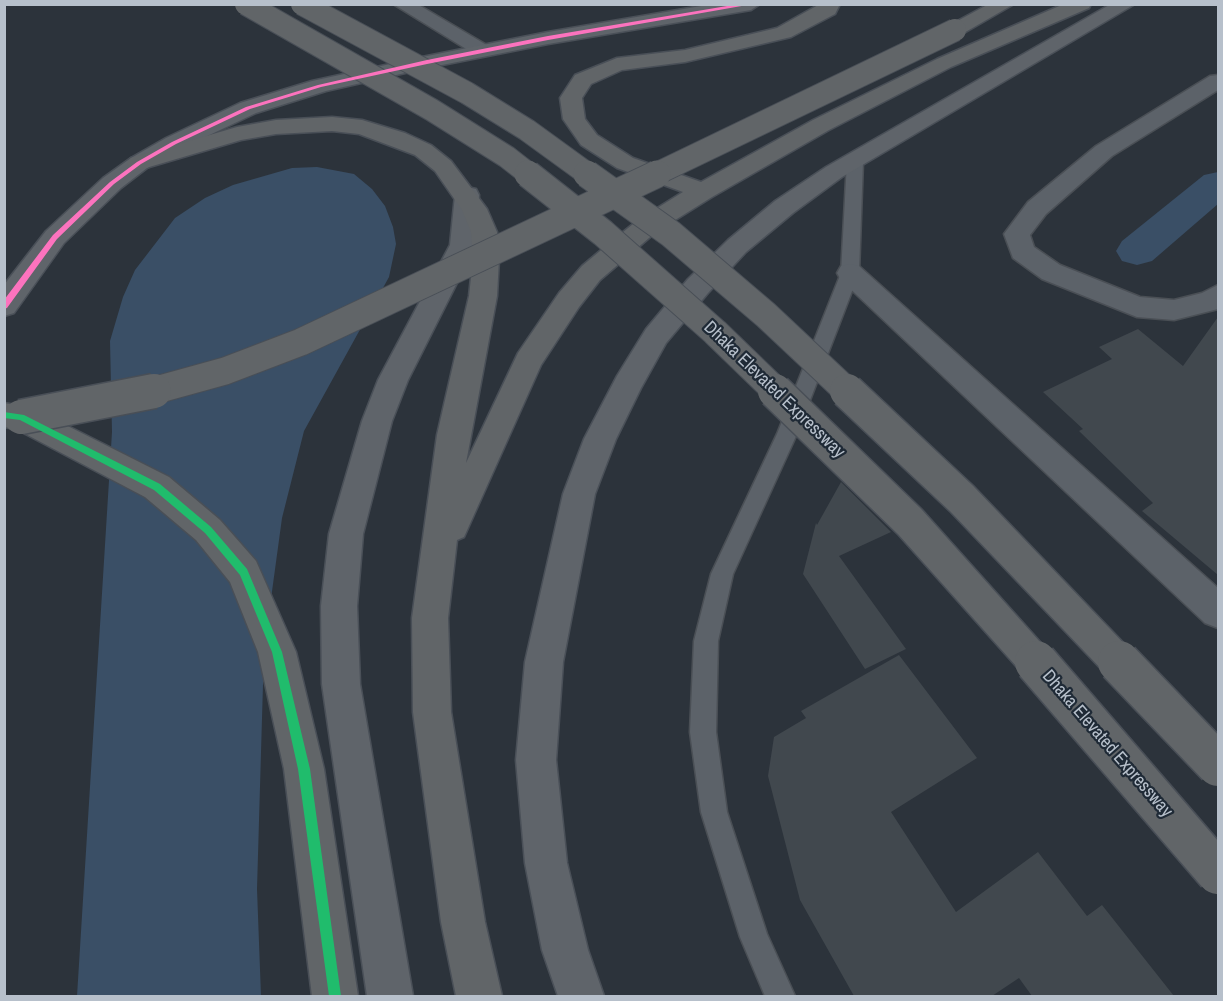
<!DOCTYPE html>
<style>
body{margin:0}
#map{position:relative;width:1223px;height:1001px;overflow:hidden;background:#2c333b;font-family:"Archivo Narrow",sans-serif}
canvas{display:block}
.frame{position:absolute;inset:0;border:6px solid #b7c0cb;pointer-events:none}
</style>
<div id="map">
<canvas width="1223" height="1001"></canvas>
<div class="frame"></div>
</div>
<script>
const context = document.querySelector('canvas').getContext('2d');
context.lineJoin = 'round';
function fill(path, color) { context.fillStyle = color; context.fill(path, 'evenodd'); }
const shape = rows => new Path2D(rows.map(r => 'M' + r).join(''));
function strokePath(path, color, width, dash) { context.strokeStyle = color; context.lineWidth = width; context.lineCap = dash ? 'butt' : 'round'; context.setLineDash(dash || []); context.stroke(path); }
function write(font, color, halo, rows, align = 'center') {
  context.font = font + ' "Archivo Narrow",sans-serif'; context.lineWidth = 4.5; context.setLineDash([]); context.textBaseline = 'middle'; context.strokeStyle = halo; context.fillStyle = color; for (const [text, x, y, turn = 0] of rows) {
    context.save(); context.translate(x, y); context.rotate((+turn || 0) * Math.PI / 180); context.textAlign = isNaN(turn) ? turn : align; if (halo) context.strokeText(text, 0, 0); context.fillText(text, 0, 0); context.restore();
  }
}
fill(shape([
 [317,167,354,174,372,189,385,206,393,227,396,244,389,277,304,431,282,518,264,650,257,889,261,996,77,996,112,432,110,341,123,297,135,270,175,218,205,198,233,185,292,168]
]), '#3a4f66');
fill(shape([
 [1218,172,1218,204,1152,261,1137,265,1122,261,1116,251,1122,241,1204,175,1218,172]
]), '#3a4f66');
fill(shape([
 [1218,317,1218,575,1142,511,1153,503,1079,431,1083,429,1043,392,1112,359,1099,347,1138,329,1183,366],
 [841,482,891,532,839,556,906,649,865,669,803,574,816,523,817,525],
 [899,655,977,758,891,812,956,912,1038,852,1087,916,1102,905,1174,996,1032,996,1019,978,992,996,854,996,800,900,768,776,774,737,806,718,801,711]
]), '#41484e');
const lane = shape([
 [855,156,863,161,859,273,797,434,733,574,718,641,716,732,727,812,767,934,795,996,765,996,740,937,701,812,690,732,694,641,711,574,777,434,841,273,847,161,855,156]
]);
const street = shape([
 [393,4,417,4,490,47,493,51,490,55,476,55,393,4],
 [1218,75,1218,90,1112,156,1046,214,1030,235,1034,247,1060,265,1140,297,1174,300,1202,293,1218,285,1218,309,1174,320,1137,317,1042,279,1013,258,1004,234,1028,202,1096,146,1210,76,1218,75],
 [850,264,859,266,1218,588,1218,628,1205,623,841,280,837,273,841,266,850,264]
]);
const primary = shape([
 [713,4,760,4,751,10,548,44,427,68,326,91,256,113,182,148,147,168,121,188,64,243,14,313,4,316,4,285,46,231,103,178,131,158,166,138,240,103,312,81,427,56,548,32,713,4],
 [1111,4,1135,4,842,177,793,213,746,252,708,293,666,343,641,388,616,439,595,494,563,662,556,760,567,863,588,950,604,996,558,996,542,950,525,863,516,760,525,662,563,494,584,439,617,376,646,329,688,279,728,240,775,201,826,167,1111,4],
 [467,187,476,189,479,195,476,245,408,380,392,421,363,534,357,606,360,684,413,996,367,996,322,684,321,606,329,534,362,421,378,380,450,245,455,195,458,189,467,187]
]);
const highway = shape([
 [820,4,840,4,835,14,791,37,685,62,622,70,591,84,582,98,585,119,597,135,633,158,701,182,813,120,937,59,1064,4,1091,4,1089,8,951,67,829,130,712,197,656,232,600,280,579,307,541,365,464,537,457,540,448,618,451,712,485,922,502,996,456,996,441,922,413,712,412,618,437,435,469,296,473,259,471,232,462,210,435,171,415,155,359,134,332,131,276,134,241,140,139,170,131,168,127,163,131,158,237,127,276,120,332,117,362,120,405,133,431,145,451,161,487,209,497,232,499,259,497,296,466,463,518,353,559,293,582,266,612,241,638,220,683,192,617,168,581,145,563,119,560,98,575,75,617,58,685,50,777,28,820,4],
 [989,4,1014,4,962,34,955,36,948,34,945,30,948,26,989,4],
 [4,403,32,408,169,477,220,520,256,561,296,652,324,769,358,996,312,996,284,769,258,652,230,582,196,540,145,497,16,429,4,427,4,403]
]);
strokePath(lane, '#4a4f55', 3);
strokePath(street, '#4a4f55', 3);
strokePath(primary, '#4a5058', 3);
strokePath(highway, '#494f57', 3);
fill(lane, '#5c6269');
fill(street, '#5c6269');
fill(primary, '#5f646a');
fill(highway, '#616568');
const highwayBridgeFar3 = shape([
 [246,4,432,110,507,157,530,175],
 [302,4,467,93,527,130,589,175],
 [654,175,955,30]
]);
const highwayBridgeFar2 = shape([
 [528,174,603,233,715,332,777,392],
 [587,174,671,234,766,315,848,392],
 [149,392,225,371,301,342,657,174]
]);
const highwayBridgeFar1 = shape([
 [775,391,910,522,1037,664],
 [847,391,962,499,1120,664],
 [21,417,154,391]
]);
const highwayBridge = shape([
 [1036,662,1218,873],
 [1119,662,1218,765]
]);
strokePath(highwayBridgeFar3, '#494f57', 24, []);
strokePath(highwayBridgeFar2, '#494f57', 29, []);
strokePath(highwayBridgeFar1, '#494f57', 37, []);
strokePath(highwayBridge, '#494f57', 45, []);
strokePath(highwayBridgeFar3, '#616568', 22);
strokePath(highwayBridgeFar2, '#616568', 27);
strokePath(highwayBridgeFar1, '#616568', 34);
strokePath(highwayBridge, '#616568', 42);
fill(shape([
 [739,4,753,4,548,40,427,64,321,87,250,109,176,144,141,164,114,184,57,239,7,308,4,309,4,300,53,235,110,182,137,162,172,142,246,107,318,85,427,60,548,36,739,4]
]), '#fc73be');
fill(shape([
 [4,412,24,415,160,484,211,527,247,569,282,652,310,769,341,996,329,996,298,769,272,652,240,575,205,533,154,490,20,420,4,418,4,412]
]), '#20bc6c');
write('18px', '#b7c0cb', '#1f2a36', [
 ["Dhaka Elevated Expressway",774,390,44],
 ["Dhaka Elevated Expressway",1107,744,49]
]);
</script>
